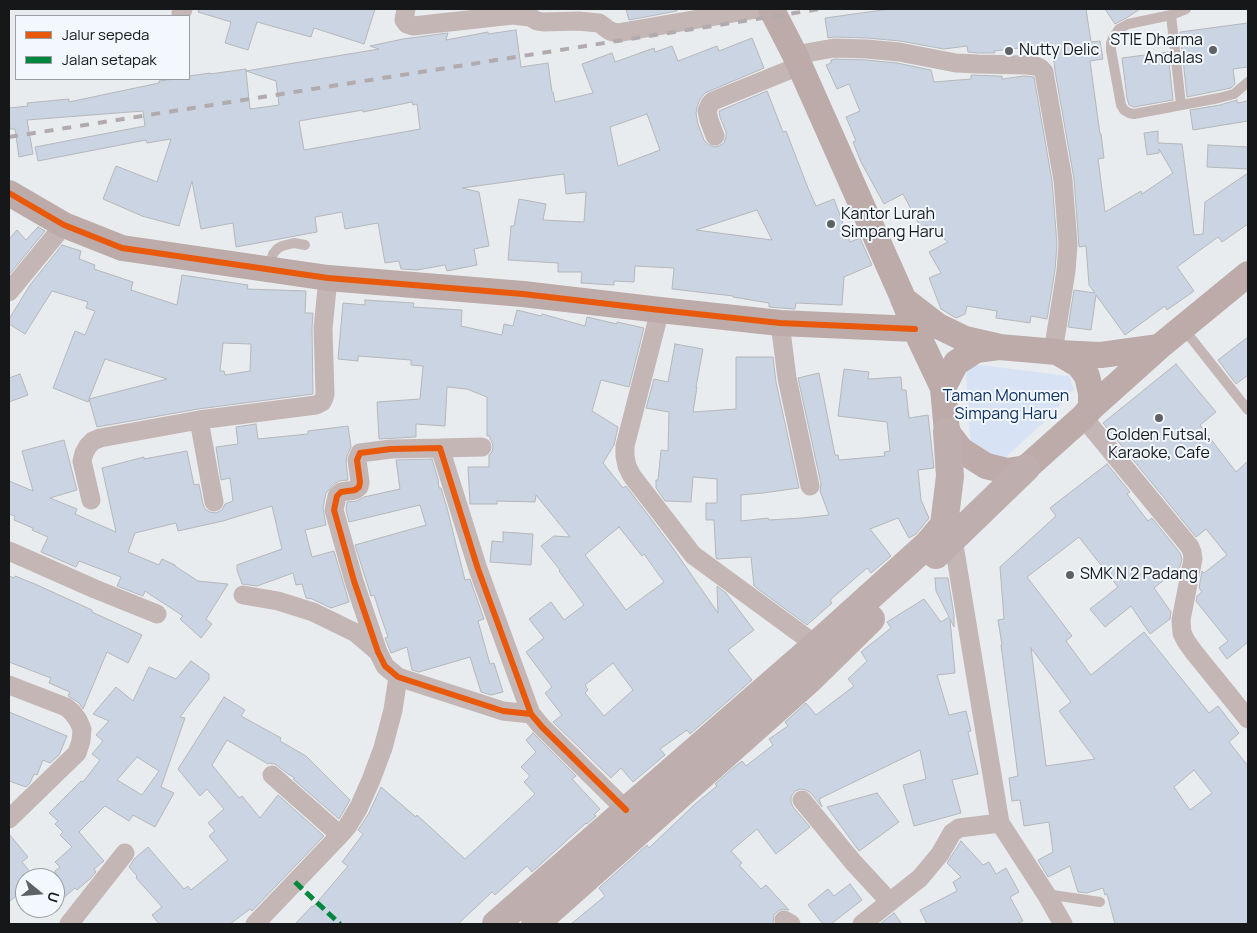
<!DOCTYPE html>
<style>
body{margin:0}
#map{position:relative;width:1257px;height:933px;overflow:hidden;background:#e9ecef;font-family:Manrope,sans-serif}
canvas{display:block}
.frame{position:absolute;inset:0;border:10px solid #151719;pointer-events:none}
.legend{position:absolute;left:15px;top:15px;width:175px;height:65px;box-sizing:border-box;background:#f3f8ff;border:1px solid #9a9ea3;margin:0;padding:6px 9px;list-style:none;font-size:15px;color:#151719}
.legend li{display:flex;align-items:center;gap:10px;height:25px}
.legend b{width:25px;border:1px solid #9a9ea3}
.north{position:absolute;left:15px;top:868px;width:50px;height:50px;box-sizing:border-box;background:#f3f8ff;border:1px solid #9a9ea3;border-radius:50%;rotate:107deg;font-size:14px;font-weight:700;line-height:20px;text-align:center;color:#151719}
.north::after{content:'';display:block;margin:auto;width:18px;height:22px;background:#5f6264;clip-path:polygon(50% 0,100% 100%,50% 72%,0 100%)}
</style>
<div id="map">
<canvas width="1257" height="933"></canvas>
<div class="frame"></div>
<ul class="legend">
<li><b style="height:6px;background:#e8590c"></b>Jalur sepeda</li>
<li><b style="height:6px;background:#00873e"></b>Jalan setapak</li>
</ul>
<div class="north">U</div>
</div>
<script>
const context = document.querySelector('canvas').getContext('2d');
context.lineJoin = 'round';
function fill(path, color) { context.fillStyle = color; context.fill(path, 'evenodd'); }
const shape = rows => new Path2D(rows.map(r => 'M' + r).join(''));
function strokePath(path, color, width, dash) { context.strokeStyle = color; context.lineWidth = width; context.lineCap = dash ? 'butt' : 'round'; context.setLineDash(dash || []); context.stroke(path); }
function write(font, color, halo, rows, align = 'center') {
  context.font = font + ' Manrope,sans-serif'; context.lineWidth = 4; context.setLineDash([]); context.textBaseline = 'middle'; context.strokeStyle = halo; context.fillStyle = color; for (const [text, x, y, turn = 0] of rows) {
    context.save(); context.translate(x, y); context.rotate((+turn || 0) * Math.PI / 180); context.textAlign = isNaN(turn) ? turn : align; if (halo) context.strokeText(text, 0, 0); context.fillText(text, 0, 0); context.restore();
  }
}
fill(shape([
 [981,365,1069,376,1074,389,1053,414,1006,457,991,460,970,440,966,375,970,367]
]), '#d7e3f4');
const building = shape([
 [199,9,375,9,364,44,314,28,311,37,257,22,248,50,225,43,231,22,198,12,199,9],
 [626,9,677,9,677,11,629,20,626,9],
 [890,9,1086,9,1091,42,1100,41,1103,59,1090,61,1100,134,1101,134,1104,158,1098,159,1105,212,1141,191,1142,194,1173,173,1159,149,1159,153,1147,155,1144,133,1158,131,1158,143,1182,144,1194,235,1203,234,1205,202,1248,173,1248,224,1222,242,1218,237,1177,267,1194,291,1167,310,1165,306,1125,335,1096,295,1091,330,1068,327,1074,290,1095,293,1089,285,1086,246,1079,247,1074,179,1055,71,1052,44,994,51,995,53,978,53,968,52,967,46,944,49,900,41,867,38,834,37,828,38,825,18,890,9],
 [1105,9,1140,9,1128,17,1115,24,1105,9],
 [1248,23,1248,67,1233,69,1235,84,1231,88,1187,97,1180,32,1248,23],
 [516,30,521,67,548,63,552,92,553,92,555,102,593,93,582,64,612,53,615,62,654,48,655,52,672,46,678,61,717,46,719,51,752,38,764,68,705,93,700,99,697,107,696,113,698,124,704,140,708,144,714,147,719,146,724,143,726,137,726,132,720,117,719,111,767,91,783,132,786,131,808,188,816,206,834,199,850,242,860,238,872,265,844,277,842,305,796,303,795,309,781,308,769,307,769,303,733,297,733,296,672,289,674,268,635,266,634,282,614,281,614,285,581,283,582,272,558,272,558,263,508,260,511,226,514,226,519,199,546,204,543,220,584,222,586,192,566,194,564,174,462,188,479,192,489,246,474,249,477,265,447,271,445,265,417,270,401,269,399,261,385,263,378,223,345,229,342,212,315,217,317,232,236,247,233,223,201,229,192,181,179,226,142,216,103,199,116,166,157,182,171,139,147,143,146,140,38,161,35,147,145,126,143,111,27,120,33,154,19,157,15,129,10,129,9,108,28,106,27,103,69,99,69,102,159,83,159,81,175,79,189,79,189,76,210,73,210,74,246,69,246,71,379,49,370,46,403,39,448,33,446,40,488,32,488,34,516,30],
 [246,71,276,81,279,105,250,109,246,71],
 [412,102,413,105,417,104,420,129,304,150,299,121,363,110,363,112,412,102],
 [647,114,660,150,618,166,610,127,647,114],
 [757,210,772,240,696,230,757,210],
 [1168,52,1173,100,1134,107,1129,105,1127,98,1122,58,1168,52],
 [835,59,866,60,897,63,931,70,934,82,971,79,971,75,998,76,1002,76,1002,79,1024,76,1034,77,1052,181,1057,244,1055,270,1047,319,1031,316,1030,323,996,318,997,311,967,306,965,314,956,318,941,309,929,278,941,273,929,252,948,242,927,225,921,228,903,194,884,204,861,162,853,142,856,141,846,117,860,111,849,84,837,89,826,65,831,63,831,60,835,59],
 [1237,100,1237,103,1248,101,1248,121,1193,130,1190,110,1220,105,1237,100],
 [1208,145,1248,147,1248,169,1207,167,1208,145],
 [38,227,45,231,9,275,9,239,17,230,26,240,38,227],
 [62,245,81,251,79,259,95,265,94,269,133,282,131,290,177,305,182,275,248,285,247,289,306,291,305,313,313,313,312,329,313,394,198,409,97,427,89,399,88,402,53,388,75,331,85,335,95,311,86,308,88,302,52,291,25,334,9,324,9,319,30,285,62,245],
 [223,343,251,344,250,371,225,375,224,371,220,371,223,343],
 [105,359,167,379,89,399,105,359],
 [365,300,414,303,413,307,462,310,461,326,502,335,504,324,513,326,517,310,541,316,542,314,585,326,587,317,617,324,617,322,644,328,629,387,601,380,592,411,618,427,614,445,603,463,623,488,626,486,670,544,718,613,717,586,726,593,754,630,728,650,752,680,690,734,687,730,660,749,665,755,633,782,621,768,611,778,553,722,562,715,545,693,552,687,526,652,544,638,529,619,551,602,564,620,584,605,559,571,560,570,541,546,554,536,570,537,536,495,535,502,497,501,497,504,470,504,468,467,489,467,489,455,492,452,493,447,492,442,490,439,490,436,487,436,487,397,467,389,447,387,445,426,416,424,416,437,379,439,377,402,420,399,423,366,411,365,411,360,358,356,358,361,338,359,343,303,365,305,365,300],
 [619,527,642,556,644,554,664,582,626,610,585,555,619,527],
 [613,663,633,690,604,716,585,693,588,690,585,685,613,663],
 [1248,337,1248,375,1236,384,1218,360,1248,337],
 [675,344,703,349,696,387,697,387,693,412,736,409,736,357,773,357,776,382,799,488,763,493,741,495,741,521,768,518,769,520,801,518,829,515,820,491,821,484,798,378,819,373,835,455,838,455,839,460,885,456,884,452,890,451,887,422,838,416,844,369,869,372,868,379,901,377,902,390,906,390,909,418,928,415,934,468,918,470,921,500,929,518,916,534,909,538,898,518,870,529,891,556,871,573,867,568,830,600,832,603,807,625,754,586,751,557,717,559,716,558,714,520,706,520,706,503,717,503,717,479,693,477,691,502,665,501,656,488,656,480,658,480,661,450,668,451,669,412,646,408,654,379,668,382,675,344],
 [1176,364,1216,412,1200,425,1236,472,1248,461,1248,642,1227,659,1219,648,1228,641,1196,601,1197,596,1202,592,1199,588,1202,571,1204,573,1227,555,1206,529,1196,537,1103,423,1176,364],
 [20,374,28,395,9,402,9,378,20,374],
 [256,424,258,439,308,434,308,431,348,426,351,447,347,456,346,461,348,480,339,481,334,484,326,493,323,508,326,525,305,530,312,557,334,551,349,602,331,608,312,599,306,598,302,584,296,585,293,573,257,586,242,584,237,570,237,565,282,549,272,506,223,521,178,531,176,523,135,533,128,552,159,565,162,559,175,565,175,566,198,581,228,584,206,619,212,624,201,638,180,619,183,616,145,591,143,596,117,586,121,577,79,561,76,567,41,552,48,537,32,530,33,528,14,520,15,516,9,514,9,481,33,491,22,451,64,440,77,490,50,498,77,509,75,514,116,532,102,468,144,457,144,459,187,451,194,485,199,484,203,504,205,509,210,512,216,513,222,510,225,504,233,501,230,478,221,480,216,447,238,444,236,427,256,424],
 [432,459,438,479,439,488,441,488,447,508,465,580,470,579,484,619,478,621,490,664,494,663,503,692,491,695,481,692,470,657,419,672,412,670,407,647,391,653,385,638,388,637,380,614,374,595,371,596,355,545,426,525,420,505,349,522,346,510,347,502,357,501,364,497,400,489,396,460,432,459],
 [1107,464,1130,492,1127,494,1148,521,1152,518,1180,553,1182,559,1180,567,1154,588,1171,612,1170,619,1150,634,1131,606,1105,627,1090,609,1118,587,1079,537,1027,577,1072,636,1066,641,1091,675,1144,632,1209,713,1218,706,1239,733,1229,742,1248,766,1248,921,1244,924,1115,924,1107,894,1105,895,1103,888,1087,893,1078,892,1070,866,1048,877,1038,860,1053,852,1049,822,1024,826,1020,800,1012,801,1009,778,1018,776,1001,645,1002,645,998,620,1004,619,1000,567,1056,516,1050,508,1107,464],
 [1031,648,1071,702,1059,711,1095,759,1046,766,1031,648],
 [1194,770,1212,793,1190,810,1174,787,1194,770],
 [503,532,533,534,531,565,490,562,492,541,503,542,503,532],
 [9,576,14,578,15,576,35,584,92,610,92,612,142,635,128,663,107,652,83,709,79,703,68,696,70,692,49,683,51,678,9,662,9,576],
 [935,578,948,578,954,615,954,627,950,619,955,673,937,675,949,715,966,711,971,731,968,732,978,774,952,780,961,813,914,826,903,785,926,779,920,750,819,799,822,807,811,793,806,790,801,789,795,791,791,797,791,802,793,807,810,827,776,854,757,829,731,851,742,863,739,865,761,889,766,885,789,910,783,909,778,911,774,915,773,924,571,924,605,896,599,888,647,845,649,848,694,805,717,786,715,784,733,768,742,761,746,766,773,745,769,739,788,726,785,722,806,703,816,715,854,686,848,679,867,661,861,652,891,628,887,622,924,599,941,622,949,617,936,591,935,578],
 [191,661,209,674,209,679,180,717,185,718,161,787,174,793,155,827,133,815,129,821,105,806,79,832,104,861,94,869,96,872,91,878,77,890,75,888,55,905,55,871,60,867,55,862,72,847,60,835,63,832,55,824,58,821,49,813,81,781,83,782,100,760,92,754,103,741,96,735,109,721,93,714,116,687,133,701,149,667,176,679,191,661],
 [137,757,159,771,142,795,117,780,137,757],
 [224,697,245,710,241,716,281,738,280,741,306,756,350,800,339,819,293,779,295,778,288,774,279,767,275,764,268,763,268,764,227,740,212,765,239,798,242,796,260,818,278,795,324,836,252,911,250,909,230,924,159,924,152,915,162,907,136,878,137,876,129,867,134,859,148,847,184,889,188,886,191,890,228,860,209,836,215,831,208,823,224,809,207,789,200,796,178,769,224,697],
 [9,712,67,736,59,755,50,763,43,760,37,775,34,774,30,783,26,787,9,781,9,712],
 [533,733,576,776,572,779,600,809,594,815,596,816,587,824,586,823,532,872,527,866,495,895,492,892,458,924,295,924,312,906,313,907,348,866,342,862,363,834,358,830,369,813,381,787,416,817,417,815,465,859,535,794,524,782,530,776,521,767,536,752,526,740,533,733],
 [877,793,899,822,859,851,827,807,877,793],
 [9,834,28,857,22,862,35,878,25,878,25,888,9,902,9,834],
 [961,841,983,865,989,862,996,874,1006,868,1019,892,1010,897,1023,921,1016,924,927,924,920,910,957,891,953,882,961,877,947,863,961,841],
 [850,884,862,900,831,924,823,924,808,905,828,889,834,896,850,884],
 [894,913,902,924,880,924,894,913]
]);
fill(building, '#cad4e2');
strokePath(building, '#b5b7ba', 1);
strokePath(shape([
 [1171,15,1128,24,1119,29,1113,38,1111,43,1111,50,1121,105,1124,110,1129,113,1134,114,1219,98,1234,94,1248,82],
 [1181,105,1171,15,1186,9],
 [269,268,273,254,277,249,282,246,294,243,305,245],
 [1183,328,1248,410],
 [1046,894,1100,902]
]), '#c4b6b5', 10);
strokePath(shape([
 [406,9,404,20,407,24,413,26,513,15,530,17,537,21,543,22,578,21,599,23,610,31,617,33,757,9],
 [181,13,183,9],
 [795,55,834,48,867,49,899,52,956,63,978,64,1026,65,1036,66,1040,68,1044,72,1045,78,1063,180,1068,244,1066,271,1053,352],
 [715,136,709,120,707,111,710,104,713,101,799,66],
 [9,292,64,225],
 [660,310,625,446,625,456,627,466,632,476,693,555,816,645],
 [780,323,787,378,810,486],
 [1083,417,1190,547,1192,552,1193,559,1181,620,1182,633,1186,641,1193,651,1248,719],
 [199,420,214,502],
 [440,448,482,447],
 [91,500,82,461,84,453,88,446,93,441,100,438,199,420,316,405,322,402,324,398,325,394,323,329,328,278],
 [948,531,953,539,1000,823,1046,894,1063,924],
 [9,551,95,589,157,614],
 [243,595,278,601,313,612,356,633,377,651],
 [9,685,66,707,72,712,78,720,82,729,81,741,77,753,9,819],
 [531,714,503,711,398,677,385,666,378,652,354,581,334,510,337,496,341,492,355,490,359,487,360,482,357,460,360,453,391,449,440,448,478,569,531,714,542,727,626,810],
 [272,775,340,835],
 [802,800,853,862,890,902],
 [784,920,791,924],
 [69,924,125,853],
 [255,924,340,835,347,827,359,807,371,780,383,748,393,710,398,677],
 [862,924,920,878,940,854,952,833,959,828,1000,823]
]), '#c4b6b5', 19);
strokePath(shape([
 [771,9,775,16,795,55,903,298,915,329,943,388],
 [9,193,64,225,122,248,328,278,523,294,660,310,780,323,915,329],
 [903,299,938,326,965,339,996,346],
 [999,347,1057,352,1079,365,1087,376,1091,393,1091,408,1083,417,1026,468,1007,471,986,466,961,450,947,432,943,388,956,363,976,350,999,347],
 [1058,353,1101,355,1159,347],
 [1091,408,1159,347,1248,274]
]), '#bcaba9', 26);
strokePath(shape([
 [936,555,1026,468],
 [496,924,816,645,927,545,944,525,950,476,947,432],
 [535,924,810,679,871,619]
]), '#beafae', 28);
strokePath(shape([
 [9,137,820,9]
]), '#b2abad', 4, [9, 9]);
strokePath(shape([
 [295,882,340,924]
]), '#00873e', 5, [10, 5]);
strokePath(shape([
 [9,193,64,225,122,248,328,278,523,294,660,310,780,323,915,329],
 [531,714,503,711,398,677,385,666,378,652,354,581,334,510,337,496,341,492,355,490,359,487,360,482,357,460,360,453,391,449,440,448,478,569,531,714,542,727,626,810]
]), '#e8590c', 6);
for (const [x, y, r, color] of [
 [1213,50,5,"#5f6264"],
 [1009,51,5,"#5f6264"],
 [831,224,5,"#5f6264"],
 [1159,418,5,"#5f6264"],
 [1070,575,5,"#5f6264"]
]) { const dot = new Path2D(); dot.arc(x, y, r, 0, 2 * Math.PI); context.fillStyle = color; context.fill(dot); strokePath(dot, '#f3f8ff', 2); }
write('16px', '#151719', '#f3f8ff', [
 ["STIE Dharma",1203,41,"right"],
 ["Andalas",1203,59,"right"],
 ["Nutty Delic",1019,51],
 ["Kantor Lurah",841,215],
 ["Simpang Haru",841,233],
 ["Golden Futsal,",1159,436,"center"],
 ["Karaoke, Cafe",1159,454,"center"],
 ["SMK N 2 Padang",1080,575]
], 'left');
write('16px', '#0b2f60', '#f3f8ff', [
 ["Taman Monumen",1006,397],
 ["Simpang Haru",1006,415]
]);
</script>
